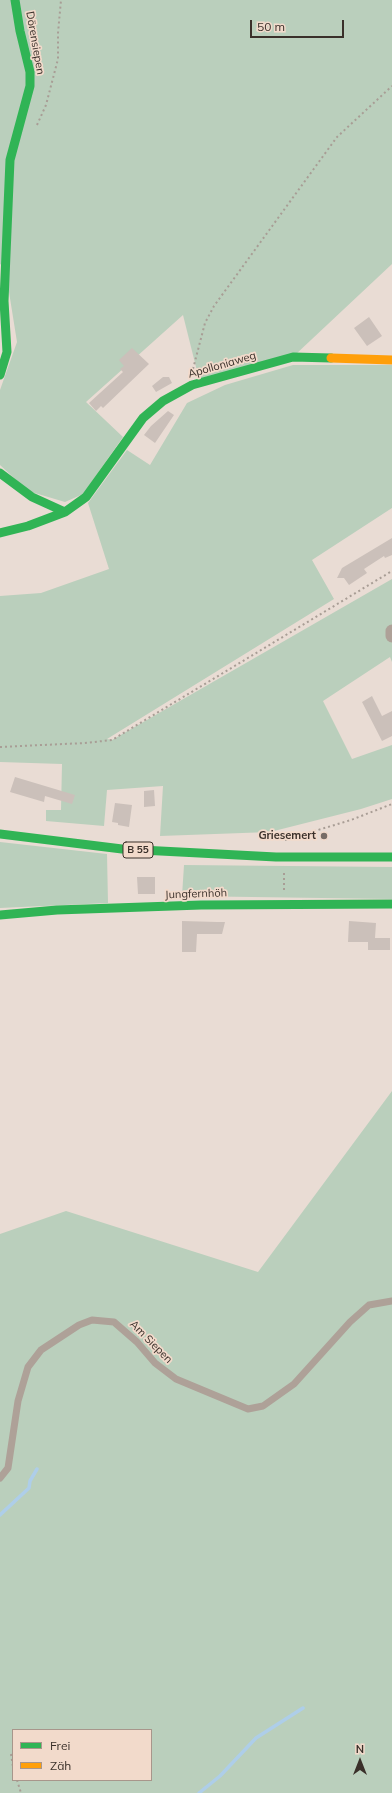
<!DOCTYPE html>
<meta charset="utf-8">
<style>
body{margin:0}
#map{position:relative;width:392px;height:1793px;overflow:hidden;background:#e9dcd4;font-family:Mulish,sans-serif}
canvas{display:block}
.legend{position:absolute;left:12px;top:1729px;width:140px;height:52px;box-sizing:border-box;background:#f2dacb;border:1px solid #a8968b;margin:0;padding:5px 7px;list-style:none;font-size:12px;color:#3a302a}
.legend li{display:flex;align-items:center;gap:8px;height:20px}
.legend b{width:20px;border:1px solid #a8968b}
.north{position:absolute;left:340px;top:1741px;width:40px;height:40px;-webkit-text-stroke:3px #f2dacb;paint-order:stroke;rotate:0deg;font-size:11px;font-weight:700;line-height:16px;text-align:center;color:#3a302a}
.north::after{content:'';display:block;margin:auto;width:14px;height:18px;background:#3a302a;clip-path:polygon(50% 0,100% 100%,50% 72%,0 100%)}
.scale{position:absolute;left:250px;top:20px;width:94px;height:18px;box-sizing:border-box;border:2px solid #3a302a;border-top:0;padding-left:5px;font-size:12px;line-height:14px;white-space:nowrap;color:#3a302a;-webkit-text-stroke:3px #f2dacb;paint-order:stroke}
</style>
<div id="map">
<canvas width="392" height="1793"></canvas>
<ul class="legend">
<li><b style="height:5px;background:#30b455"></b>Frei</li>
<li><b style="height:5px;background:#ff9f0a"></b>Zäh</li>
</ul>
<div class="north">N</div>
<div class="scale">50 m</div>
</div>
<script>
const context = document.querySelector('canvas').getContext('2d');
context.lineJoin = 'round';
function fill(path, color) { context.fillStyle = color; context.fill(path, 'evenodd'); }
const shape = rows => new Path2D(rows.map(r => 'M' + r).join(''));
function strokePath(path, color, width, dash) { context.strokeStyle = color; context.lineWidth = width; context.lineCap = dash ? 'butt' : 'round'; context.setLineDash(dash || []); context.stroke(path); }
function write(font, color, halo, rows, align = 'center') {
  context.font = font + ' Mulish,sans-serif'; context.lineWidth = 3.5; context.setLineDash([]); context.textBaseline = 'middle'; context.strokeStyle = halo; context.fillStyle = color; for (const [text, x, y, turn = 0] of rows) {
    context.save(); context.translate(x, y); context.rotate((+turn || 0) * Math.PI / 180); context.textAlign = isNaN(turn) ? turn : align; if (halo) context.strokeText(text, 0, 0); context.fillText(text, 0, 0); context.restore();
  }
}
fill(shape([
 [0,0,392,0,392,264,295,355,199,379,183,315,86,402,123,437,83,494,65,502,28,491,0,465,0,390,17,342,5,267,0,264],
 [293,365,392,365,392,508,312,560,334,599,107,739,112,740,392,579,392,662,390,657,323,701,352,759,392,745,392,799,361,809,270,832,160,836,163,786,107,790,104,826,46,821,46,810,61,810,62,764,0,762,0,596,41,593,109,569,88,503,127,450,150,465,187,403,225,385],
 [0,842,107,854,108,903,0,908],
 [184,865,392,867,392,899,182,896],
 [392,1091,392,1793,0,1793,0,1234,66,1211,258,1272],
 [13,1730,151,1730,151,1780,13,1780]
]), '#bacfbc');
strokePath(shape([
 [0,1515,29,1488,30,1481,37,1469],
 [199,1793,220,1776,256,1738,303,1708]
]), '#aecee9', 3.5);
fill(shape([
 [369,317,382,336,367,346,354,328],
 [132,348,149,364,103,408,101,406,96,411,89,403,123,372,120,369,124,366,119,360],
 [163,377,169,377,172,383,156,392,152,386],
 [168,411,174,415,155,443,144,435,151,426],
 [392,538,392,555,385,558,384,556,364,569,367,573,349,585,344,578,337,578,342,568],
 [372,696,382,716,392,711,392,736,382,741,362,702],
 [15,777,75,795,72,804,45,796,44,802,10,792],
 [154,790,155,806,144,807,144,791],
 [115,803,132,805,129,827,118,825,118,823,112,822],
 [137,877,155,877,155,894,138,894],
 [182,921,217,922,225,922,222,934,197,934,196,952,182,952],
 [349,921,376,923,375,938,390,938,390,950,368,950,368,942,348,942]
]), '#cbc0ba');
strokePath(shape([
 [37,125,46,105,58,59,58,33,61,0],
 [193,369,205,323,214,306,337,137,392,86],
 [0,747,85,743,112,740,392,571],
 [285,840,351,820,392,804],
 [284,873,284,890],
 [11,1754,13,1767],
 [17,1780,21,1793]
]), '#a89d95', 2, [2, 3]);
strokePath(shape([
 [0,1478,8,1468,18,1401,28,1367,41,1350,79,1325,92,1320,114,1322,137,1342,155,1363,176,1379,248,1409,263,1406,294,1384,350,1322,369,1305,392,1301]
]), '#aea198', 7);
strokePath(shape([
 [392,631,392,636]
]), '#aea198', 13);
strokePath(shape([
 [0,375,7,352,4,301,10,160,30,86,30,72,20,31,15,0],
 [0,473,32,497,65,512],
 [0,533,28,526,65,512,86,497,143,418,163,401,192,385,293,357,331,358],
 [0,834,122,849,276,857,392,857],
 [0,915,57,910,201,905,392,904]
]), '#30b455', 9);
strokePath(shape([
 [331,358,392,360]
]), '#ff9f0a', 9);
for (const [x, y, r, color] of [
 [324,836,4,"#776c66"]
]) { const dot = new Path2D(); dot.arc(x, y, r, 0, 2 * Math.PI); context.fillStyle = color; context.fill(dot); strokePath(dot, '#f2dacb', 1.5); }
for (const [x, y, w] of [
 [138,850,30]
]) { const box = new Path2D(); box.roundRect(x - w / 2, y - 8, w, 16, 3); context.fillStyle = '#f2dacb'; context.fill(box); strokePath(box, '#3a302a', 1); }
write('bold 10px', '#3a302a', null, [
 ["B 55",138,850]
]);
write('11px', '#3a302a', '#f2dacb', [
 ["Dörensiepen",35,43,80],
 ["Apolloniaweg",222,365,-16],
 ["Jungfernhöh",196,894,-2],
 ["Am Siepen",151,1342,45]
]);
write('bold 11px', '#3a302a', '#f2dacb', [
 ["Griesemert",316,836]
], 'right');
</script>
